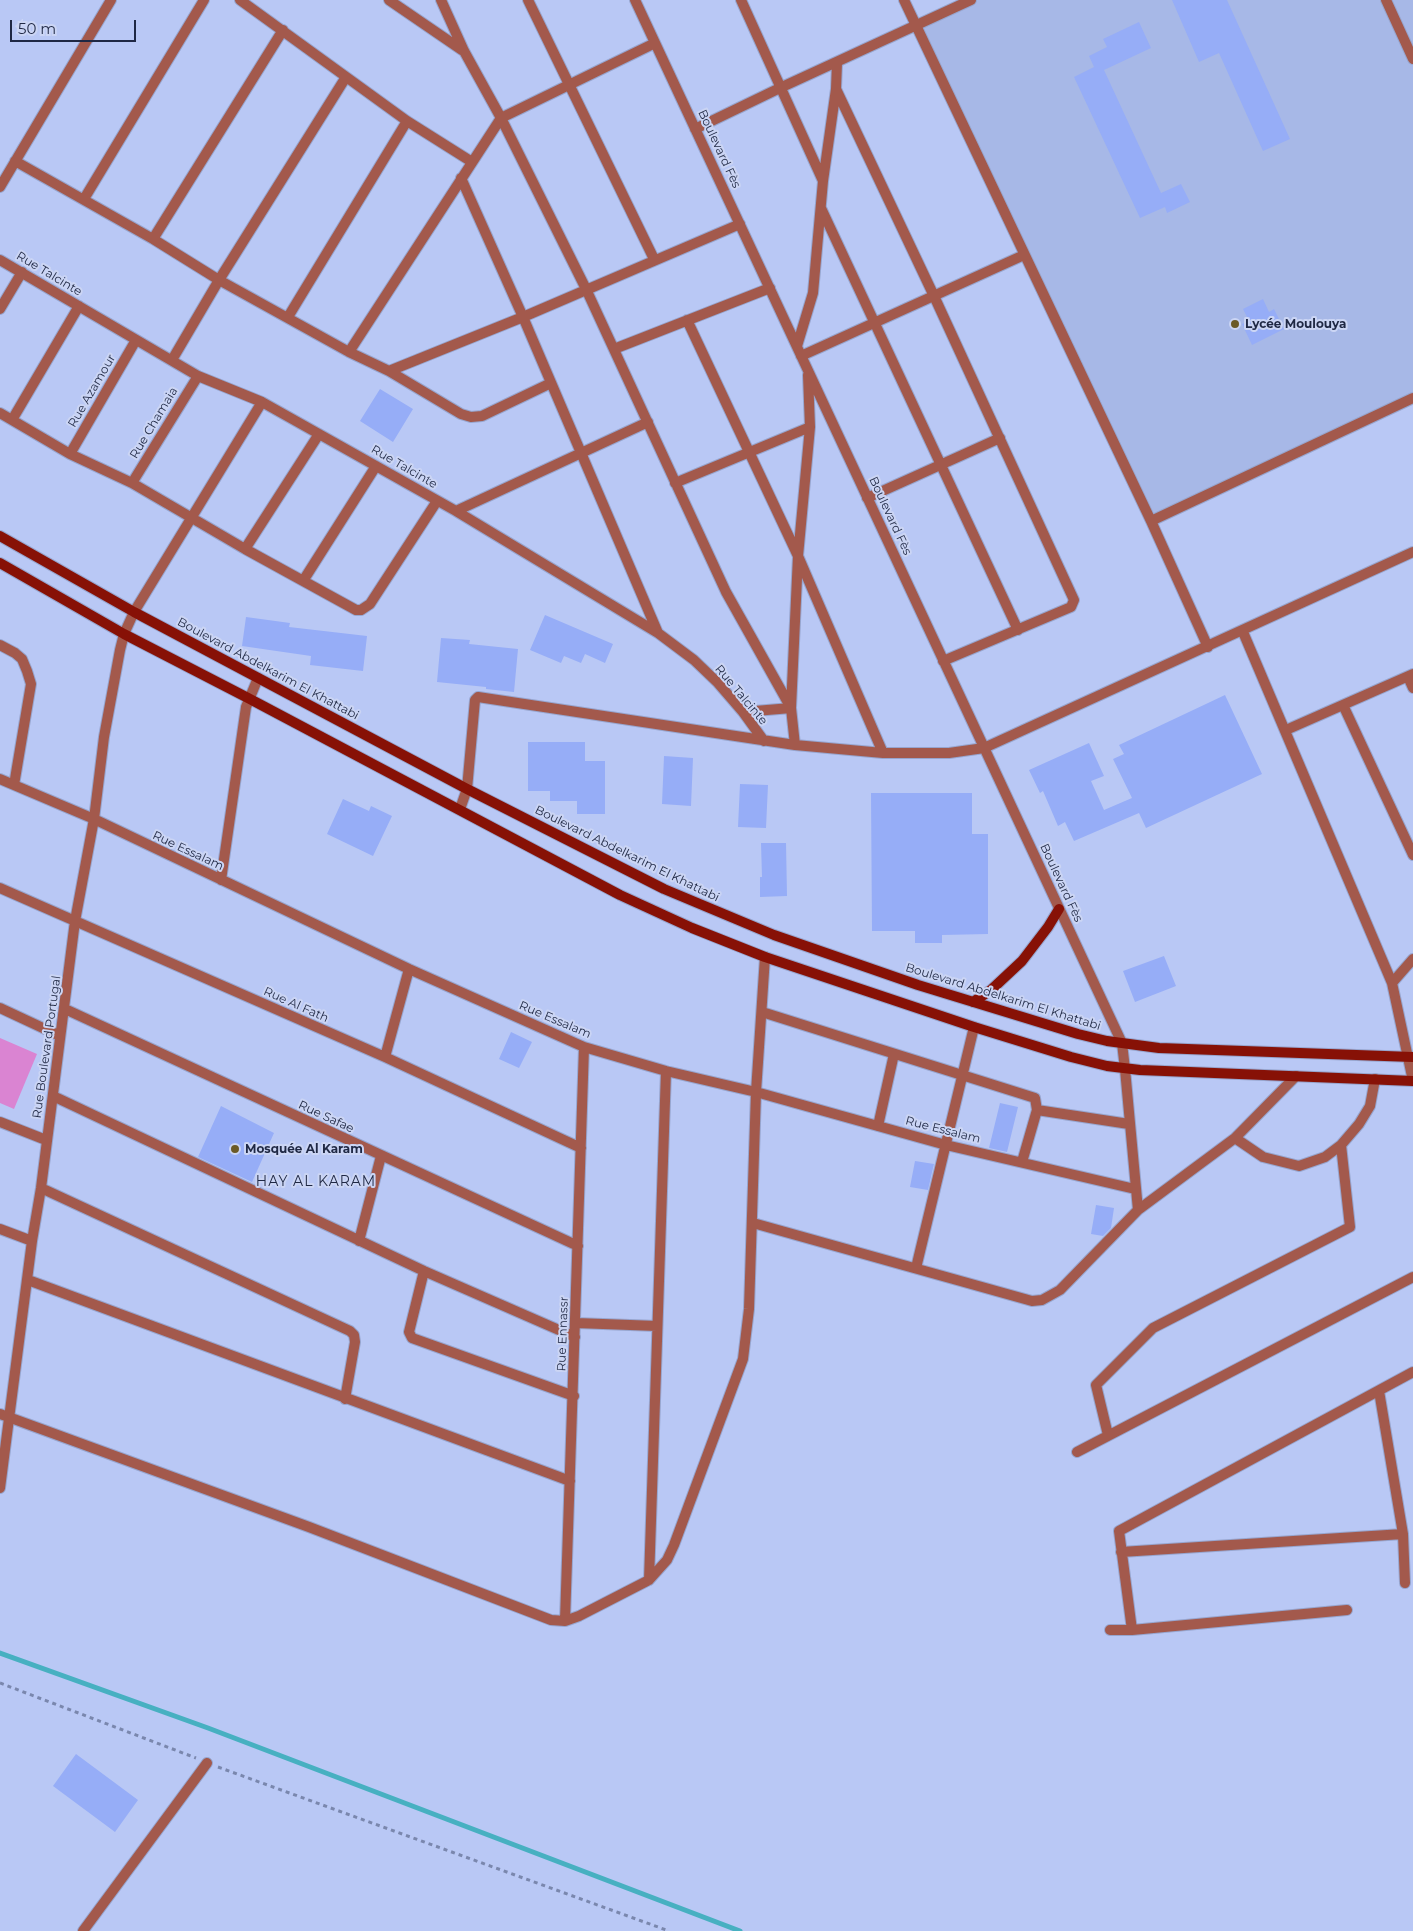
<!DOCTYPE html>
<meta charset="utf-8">
<style>
body{margin:0}
#map{position:relative;width:1413px;height:1931px;overflow:hidden;background:#b9c8f5;font-family:Montserrat,sans-serif}
canvas{display:block}
.scale{position:absolute;left:10px;top:20px;width:126px;height:22px;box-sizing:border-box;border:2px solid #1f2844;border-top:0;padding-left:6px;font-size:15px;line-height:18px;white-space:nowrap;color:#1f2844;-webkit-text-stroke:4px #cbd5f4;paint-order:stroke}
</style>
<div id="map">
<canvas width="1413" height="1931"></canvas>
<div class="scale">50 m</div>
</div>
<script>
const context = document.querySelector('canvas').getContext('2d');
context.lineJoin = 'round';
function fill(path, color) { context.fillStyle = color; context.fill(path, 'evenodd'); }
const shape = rows => new Path2D(rows.map(r => 'M' + r).join(''));
function strokePath(path, color, width, dash) { context.strokeStyle = color; context.lineWidth = width; context.lineCap = dash ? 'butt' : 'round'; context.setLineDash(dash || []); context.stroke(path); }
function write(font, color, halo, rows, align = 'center') {
  context.font = font + ' Montserrat,sans-serif'; context.lineWidth = 4; context.setLineDash([]); context.textBaseline = 'middle'; context.strokeStyle = halo; context.fillStyle = color; for (const [text, x, y, turn = 0] of rows) {
    context.save(); context.translate(x, y); context.rotate((+turn || 0) * Math.PI / 180); context.textAlign = isNaN(turn) ? turn : align; if (halo) context.strokeText(text, 0, 0); context.fillText(text, 0, 0); context.restore();
  }
}
fill(shape([
 [968,0,1413,0,1413,393,1147,519,917,24]
]), '#a7b8e7');
fill(shape([
 [0,1038,37,1054,14,1109,0,1103]
]), '#da84d2');
strokePath(shape([
 [0,1653,208,1728,740,1931]
]), '#47b0c1', 5);
fill(shape([
 [1172,0,1227,0,1290,139,1263,151,1219,53,1199,62],
 [1139,22,1151,48,1104,70,1161,193,1181,184,1190,202,1167,213,1165,207,1140,218,1074,77,1094,67,1089,56,1107,47,1103,39],
 [1263,299,1269,312,1274,309,1284,329,1252,345,1242,324,1249,321,1243,309],
 [380,389,413,409,393,442,360,421],
 [545,615,613,644,605,663,585,654,581,663,564,656,561,663,530,650],
 [246,617,290,623,289,627,367,636,363,671,310,665,311,656,242,646],
 [441,638,470,640,469,644,518,649,514,692,486,689,486,687,437,682],
 [1225,695,1262,774,1146,828,1139,813,1074,841,1065,822,1058,826,1043,791,1040,793,1029,770,1089,743,1104,776,1091,781,1104,810,1132,798,1113,759,1124,754,1119,745],
 [528,742,585,742,585,761,605,761,605,814,577,814,577,801,550,801,550,791,528,791],
 [664,756,693,758,691,806,662,804],
 [740,784,768,785,766,828,738,827],
 [871,793,972,793,972,834,988,834,988,934,942,935,942,943,915,943,915,931,872,931],
 [343,799,369,811,371,806,392,816,373,856,327,834],
 [761,843,786,843,787,896,760,897,760,877,762,877],
 [1164,956,1176,986,1135,1002,1123,971],
 [511,1032,532,1042,519,1068,499,1059],
 [1000,1103,1018,1107,1007,1152,989,1148],
 [221,1106,274,1133,252,1182,198,1157],
 [915,1161,934,1164,928,1190,910,1187],
 [1096,1205,1114,1208,1111,1228,1103,1236,1091,1234],
 [76,1754,138,1800,115,1832,53,1786]
]), '#96adf7');
const street = shape([
 [240,0,407,121,472,162],
 [389,0,462,50],
 [441,0,464,51,501,118,586,289,726,592,791,708,743,712],
 [528,0,654,259],
 [635,0,1122,1043,1125,1069,1138,1210,1060,1290,1042,1300,1032,1301,753,1223],
 [741,0,823,181],
 [904,0,1151,521,1208,647],
 [1386,0,1413,59],
 [836,89,934,296,1074,600,1071,607,943,661],
 [695,129,782,87,971,0],
 [15,161,153,239,219,280,349,352,389,371,461,414,471,417,482,416,551,383],
 [461,178,523,317,658,633],
 [0,187,111,0],
 [84,199,204,0],
 [821,208,1018,630],
 [153,239,283,30],
 [0,260,198,376,262,402,376,466,456,511,658,633,694,660,718,683,743,712,764,741],
 [0,309,22,272],
 [288,317,407,121],
 [687,320,798,556,883,753],
 [797,346,813,293,823,181,836,89,837,63],
 [614,349,770,288],
 [349,352,501,118,655,43],
 [801,356,1024,255],
 [172,360,219,280,346,77],
 [389,371,523,317,740,224],
 [0,413,70,454,132,483,245,549,356,610,361,610,370,604,437,501],
 [12,420,79,306],
 [70,454,136,340],
 [132,483,198,376],
 [675,483,810,427],
 [867,498,1000,438],
 [456,511,648,422],
 [1151,521,1413,398],
 [245,549,319,434],
 [303,581,376,466],
 [1243,632,1392,983,1413,1081],
 [0,645,15,653,22,659,27,671,31,684,14,785],
 [1408,677,1413,688],
 [1343,705,1413,855],
 [1286,730,1413,674],
 [795,745,791,708,798,556,810,427,808,375],
 [0,779,94,819,409,969,584,1047,666,1071,756,1092,946,1145,1135,1189],
 [460,809,467,789,475,700,478,697,795,745,883,753,949,753,984,748,1413,552],
 [221,880,246,707,258,678],
 [0,888,385,1057,581,1148],
 [1392,983,1413,959],
 [0,1008,60,1036],
 [65,1009,578,1246],
 [762,1012,1035,1098,1037,1110,1022,1162],
 [385,1057,409,969],
 [53,1096,424,1271,575,1337],
 [1037,1110,1129,1124],
 [0,1122,46,1140],
 [878,1126,894,1054],
 [1235,1138,1263,1157,1299,1166,1325,1157,1341,1145,1359,1124,1370,1106,1375,1079],
 [41,1188,350,1331,354,1335,355,1342,345,1399],
 [1138,1210,1235,1138,1296,1076],
 [0,1229,32,1241],
 [359,1241,381,1156],
 [916,1268,974,1027],
 [424,1271,409,1332,412,1338,574,1396],
 [28,1280,570,1481],
 [576,1323,657,1326],
 [1379,1391,1403,1534,1405,1583],
 [0,1414,309,1527,551,1620,565,1621,579,1616,649,1580,667,1560,674,1545,743,1359,749,1309,756,1092,765,957],
 [1108,1435,1096,1385,1153,1328,1350,1227,1341,1145],
 [1077,1452,1413,1277],
 [0,1488,32,1241,41,1188,75,921,94,819,104,737,120,650,124,634,134,612,262,402],
 [1121,1552,1403,1534],
 [649,1580,666,1071],
 [565,1621,584,1047],
 [1110,1630,1132,1630,1347,1610],
 [1132,1630,1119,1531,1413,1372],
 [83,1931,207,1763]
]);
const secondary = shape([
 [0,536,134,612,467,789,664,889,774,935,918,985,1078,1034,1107,1041,1159,1048,1413,1057],
 [0,563,124,634,248,698,620,895,692,928,765,957,974,1027,1071,1057,1107,1066,1140,1070,1413,1081],
 [973,1002,991,990,1022,961,1048,927,1059,909]
]);
strokePath(street, '#97a5ce', 12);
strokePath(secondary, '#97a5ce', 12);
strokePath(shape([
 [0,1683,196,1758],
 [218,1767,669,1931]
]), '#7a87ad', 3, [4, 4]);
strokePath(street, '#a3594c', 10);
strokePath(secondary, '#871106', 10);
for (const [x, y, r, color] of [
 [1235,324,5,"#6b5a27"],
 [235,1149,5,"#6b5a27"]
]) { const dot = new Path2D(); dot.arc(x, y, r, 0, 2 * Math.PI); context.fillStyle = color; context.fill(dot); strokePath(dot, '#cbd5f4', 2); }
write('12px', '#1f2844', '#cbd5f4', [
 ["Boulevard Fès",719,149,65],
 ["Rue Talcinte",49,274,31],
 ["Rue Azamour",92,391,-60],
 ["Rue Chamaia",154,423,-59],
 ["Rue Talcinte",404,467,30],
 ["Boulevard Fès",890,516,65],
 ["Boulevard Abdelkarim El Khattabi",268,669,28],
 ["Rue Talcinte",741,695,50],
 ["Rue Essalam",188,851,25],
 ["Boulevard Abdelkarim El Khattabi",627,854,26],
 ["Boulevard Fès",1061,883,65],
 ["Boulevard Abdelkarim El Khattabi",1003,997,17],
 ["Rue Al Fath",296,1005,24],
 ["Rue Essalam",555,1020,23],
 ["Rue Boulevard Portugal",47,1047,-82],
 ["Rue Safae",326,1117,25],
 ["Rue Essalam",943,1130,14],
 ["Rue Ennassr",563,1334,-88]
]);
write('bold 12px', '#1f2844', '#cbd5f4', [
 ["Lycée Moulouya",1245,324],
 ["Mosquée Al Karam",245,1149]
], 'left');
context.letterSpacing = '1px';
write('14px', '#1f2844', '#cbd5f4', [
 ["HAY AL KARAM",316,1182]
]);
context.letterSpacing = '0px';
</script>
